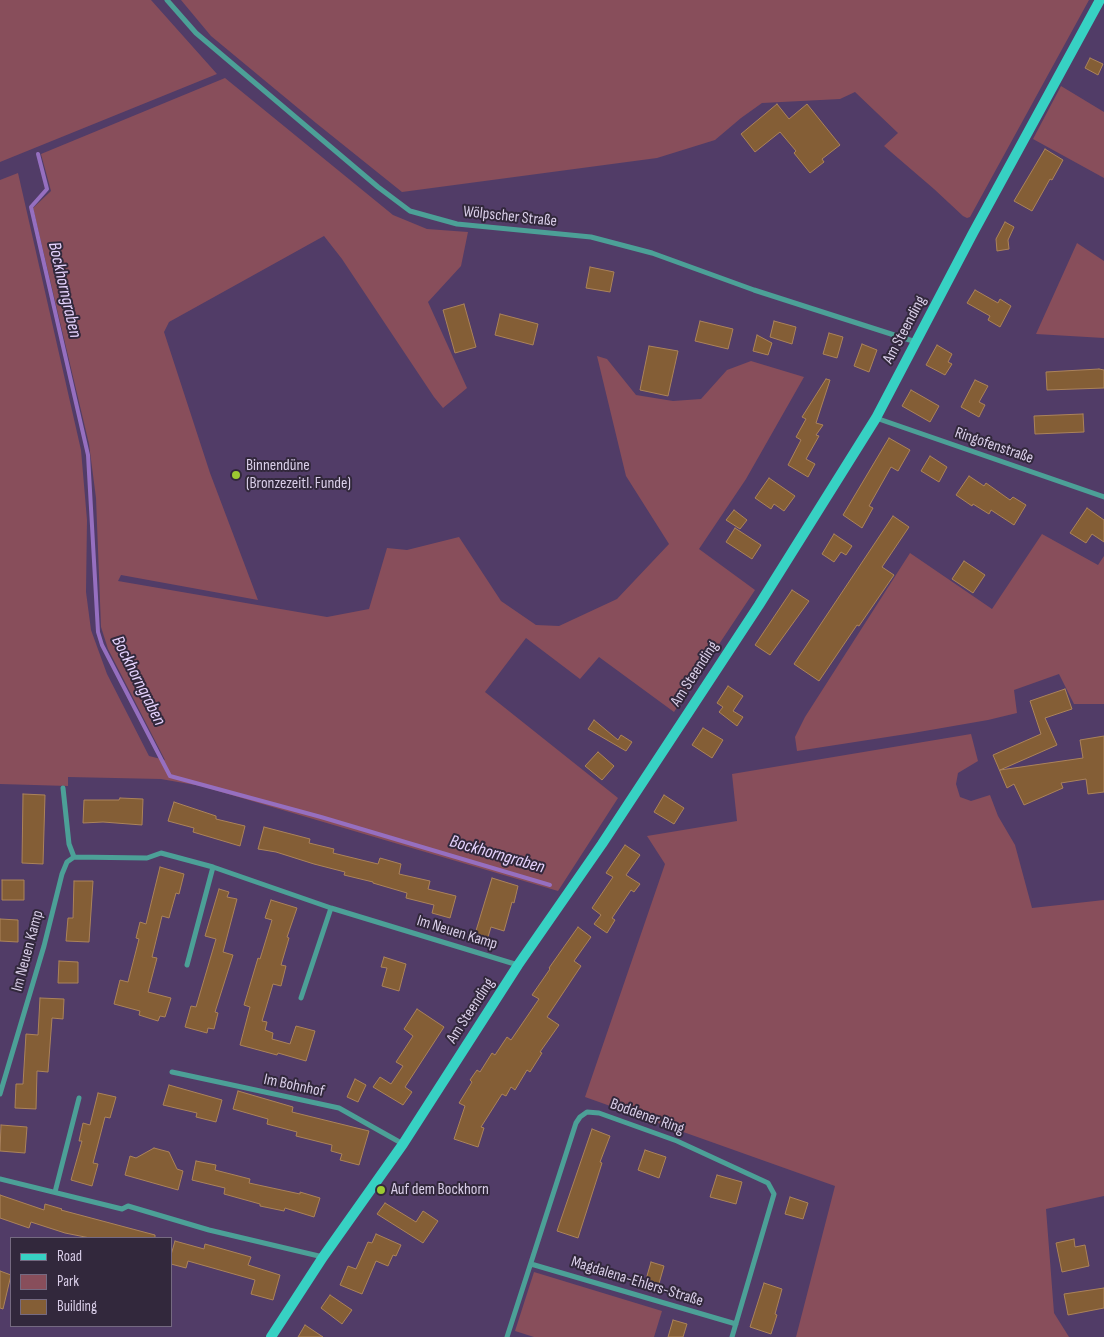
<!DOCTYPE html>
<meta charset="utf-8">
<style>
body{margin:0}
#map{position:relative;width:1104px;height:1337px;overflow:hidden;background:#513c67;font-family:"Sofia Sans Condensed",sans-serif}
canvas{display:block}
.legend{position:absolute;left:10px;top:1237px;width:162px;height:90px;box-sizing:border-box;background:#32283c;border:1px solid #756a81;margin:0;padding:6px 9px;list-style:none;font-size:15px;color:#d9cee8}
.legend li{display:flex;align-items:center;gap:10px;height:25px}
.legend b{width:25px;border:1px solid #756a81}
</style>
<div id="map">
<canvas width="1104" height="1337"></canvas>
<ul class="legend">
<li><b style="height:6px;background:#37d1c3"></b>Road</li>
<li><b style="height:14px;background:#884e5b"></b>Park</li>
<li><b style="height:14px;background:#845e36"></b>Building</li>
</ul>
</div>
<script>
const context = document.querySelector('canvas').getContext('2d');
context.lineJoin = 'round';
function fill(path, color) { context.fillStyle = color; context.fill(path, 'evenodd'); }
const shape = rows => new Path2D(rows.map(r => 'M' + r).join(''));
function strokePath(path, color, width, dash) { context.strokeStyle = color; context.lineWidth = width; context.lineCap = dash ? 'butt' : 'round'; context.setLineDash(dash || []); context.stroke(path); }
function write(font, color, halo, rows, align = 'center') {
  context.font = font + ' "Sofia Sans Condensed",sans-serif'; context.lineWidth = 4; context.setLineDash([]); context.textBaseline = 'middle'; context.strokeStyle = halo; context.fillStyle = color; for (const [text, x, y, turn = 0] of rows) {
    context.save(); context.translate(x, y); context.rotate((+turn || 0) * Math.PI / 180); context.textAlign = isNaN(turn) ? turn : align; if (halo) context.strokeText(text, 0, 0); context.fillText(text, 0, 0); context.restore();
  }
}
fill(shape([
 [0,0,151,0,217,74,0,162],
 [181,0,1089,0,970,217,967,218,963,216,934,189,884,146,898,133,855,92,840,99,762,103,741,118,715,140,657,158,402,192,316,123,211,36],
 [225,78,393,215,427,229,468,232,461,266,428,302,467,388,443,408,434,397,342,259,324,236,169,322,164,332,210,473,258,600,121,575,118,581,327,617,369,609,387,548,407,550,459,537,501,601,536,625,559,626,617,599,669,544,626,476,597,356,607,359,636,395,673,401,701,399,727,370,751,361,804,377,746,479,699,549,755,590,674,712,599,657,580,679,526,638,485,692,618,798,558,891,201,786,178,782,161,779,68,777,68,786,0,784,0,180,18,173,81,450,87,520,86,592,91,630,107,674,149,756,165,760,108,649,101,627,96,498,89,444,33,208,51,191,41,154],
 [1061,86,1104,112,1104,178,1033,139],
 [1077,243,1104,261,1104,338,1036,334],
 [1042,534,1098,565,1104,556,1104,704,1074,704,1059,674,1014,690,1017,713,988,720,913,733,797,751,795,737,805,717,910,553,992,609],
 [971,734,978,761,958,773,956,784,960,797,971,801,990,795,998,816,1015,845,1032,908,1104,900,1104,1196,1046,1209,1054,1313,1069,1337,796,1337,835,1186,585,1097,665,864,647,836,737,821,732,774],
 [534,1272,662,1311,654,1337,534,1337,515,1331]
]), '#884e5b');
strokePath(shape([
 [38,154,47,189,31,207,88,455,98,632,102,645,170,776,321,817,550,885]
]), '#966fc0', 4);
const building = shape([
 [1090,58,1103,64,1098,75,1085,68,1090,58],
 [777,104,789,119,807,104,840,145,822,159,824,162,810,173,794,153,796,151,780,132,755,152,741,134,777,104],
 [1045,149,1063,160,1052,180,1050,179,1032,211,1014,201,1045,149],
 [1005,222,1014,227,1008,240,1009,249,997,251,996,239,1005,222],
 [590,267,614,272,610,292,586,288,590,267],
 [975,290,998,303,1000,299,1011,306,1000,327,988,320,990,316,967,303,975,290],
 [464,304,476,347,455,353,443,310,464,304],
 [500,314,538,324,533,345,495,335,500,314],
 [700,321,733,329,728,349,695,341,700,321],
 [774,321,796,327,792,344,770,337,774,321],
 [829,333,843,337,837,358,823,354,829,333],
 [757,335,772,343,768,355,753,351,757,335],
 [862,344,877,350,869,372,854,366,862,344],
 [937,345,952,354,948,362,952,364,945,375,926,365,937,345],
 [649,346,678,351,668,396,640,390,649,346],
 [1099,369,1104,370,1104,388,1047,390,1046,372,1099,369],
 [826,379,830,380,816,423,823,425,816,435,819,436,806,459,815,464,808,477,788,465,801,440,796,437,806,419,802,417,826,379],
 [975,380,988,386,979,402,985,405,979,417,961,407,975,380],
 [911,390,939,406,930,422,902,406,911,390],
 [1083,414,1084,432,1035,434,1034,416,1083,414],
 [889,438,910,450,898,471,891,467,869,506,873,508,862,528,843,515,889,438],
 [930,456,947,467,939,482,921,471,930,456],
 [969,476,984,486,986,483,1010,500,1013,497,1026,505,1014,525,991,510,989,514,973,504,972,506,956,495,969,476],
 [769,478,795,496,784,511,774,504,771,509,755,498,769,478],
 [1087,508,1104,520,1104,542,1092,534,1086,543,1070,533,1087,508],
 [734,510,747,520,740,529,726,520,734,510],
 [893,516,909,527,882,567,894,575,859,626,857,625,819,681,794,664,893,516],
 [735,528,761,545,752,559,726,542,735,528],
 [834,534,852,546,846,555,841,552,834,562,822,554,834,534],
 [964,561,985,575,973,593,952,579,964,561],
 [792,590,809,601,770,655,755,645,792,590],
 [728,686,743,696,733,711,743,717,737,726,719,712,723,707,717,703,728,686],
 [1065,689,1072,709,1045,718,1057,745,1000,770,1083,758,1080,740,1104,736,1104,792,1088,794,1086,779,1061,783,1063,788,1024,805,1014,784,1007,788,993,755,1041,734,1030,701,1065,689],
 [594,720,618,740,621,735,632,742,626,751,588,729,594,720],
 [703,728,723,740,712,758,692,745,703,728],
 [598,752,614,766,602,780,585,766,598,752],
 [23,794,45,795,43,864,22,863,23,794],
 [664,795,684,808,674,824,654,812,664,795],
 [120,798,143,799,142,825,103,822,83,823,84,800,119,800,120,798],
 [174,802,216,816,216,819,245,826,240,846,193,832,194,828,168,821,174,802],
 [264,827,310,839,309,843,334,849,333,853,378,864,380,858,401,864,399,874,430,881,428,889,456,896,450,918,432,913,434,905,406,898,407,893,373,883,373,882,344,875,345,872,314,864,276,852,258,849,264,827],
 [625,845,640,855,626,875,640,884,634,892,631,890,612,918,615,920,607,933,594,924,601,915,592,908,613,877,606,873,625,845],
 [160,867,184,874,179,894,176,893,169,918,162,916,152,957,157,958,148,992,171,998,165,1017,160,1016,158,1021,139,1015,140,1011,114,1004,120,980,128,982,139,939,136,938,140,922,146,924,160,867],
 [492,878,518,886,514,903,512,902,504,931,491,927,488,937,475,934,492,878],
 [2,880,24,880,24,900,2,900,2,880],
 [74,881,93,881,89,942,66,941,68,918,73,918,74,881],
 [219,889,229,892,227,897,237,899,223,952,233,955,215,1012,218,1013,214,1029,208,1028,207,1033,185,1027,191,1006,196,1007,216,939,205,936,219,889],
 [271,900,297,908,287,937,289,938,281,965,286,966,281,986,273,984,262,1021,267,1022,265,1030,273,1033,272,1039,290,1044,296,1026,315,1031,306,1061,278,1053,277,1055,240,1045,250,1007,244,1005,258,958,260,959,272,920,265,918,271,900],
 [0,919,18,920,18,942,0,941,0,919],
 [578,927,591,937,574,961,581,966,547,1017,559,1025,540,1052,542,1053,530,1072,527,1070,515,1090,511,1087,506,1096,502,1094,481,1127,484,1128,478,1147,454,1139,465,1106,459,1103,472,1082,470,1080,477,1070,480,1072,492,1053,495,1055,507,1037,511,1040,539,999,532,995,550,969,549,968,578,927],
 [384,957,406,964,399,991,382,986,387,968,381,967,384,957],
 [59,961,78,962,78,983,58,983,59,961],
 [40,998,64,999,63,1019,52,1018,48,1072,37,1071,36,1109,15,1108,16,1084,23,1084,26,1034,38,1035,40,998],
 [417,1009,444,1027,405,1087,412,1092,403,1105,373,1087,380,1077,391,1084,403,1066,396,1062,413,1036,404,1029,417,1009],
 [355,1079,366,1085,358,1102,347,1097,355,1079],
 [169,1085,222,1100,216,1122,196,1117,197,1113,163,1105,169,1085],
 [238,1091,293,1107,292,1112,369,1131,359,1165,340,1160,342,1154,331,1151,332,1145,296,1136,297,1132,267,1124,268,1119,233,1109,238,1091],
 [98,1093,116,1097,110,1118,105,1117,93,1163,98,1164,92,1186,71,1180,82,1141,79,1141,83,1123,90,1125,98,1093],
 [1,1125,27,1127,25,1153,0,1151,1,1125],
 [592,1129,610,1136,600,1162,602,1163,578,1238,557,1231,592,1129],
 [154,1148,169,1152,177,1169,183,1171,178,1190,125,1175,130,1156,136,1158,154,1148],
 [645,1150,666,1157,659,1178,638,1170,645,1150],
 [196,1161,216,1165,215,1170,250,1179,249,1183,300,1194,300,1192,320,1198,314,1217,285,1208,284,1211,260,1206,260,1204,224,1194,225,1188,192,1180,196,1161],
 [717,1175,742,1182,736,1204,710,1197,717,1175],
 [0,1195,44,1210,45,1204,62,1209,61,1210,155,1235,155,1238,90,1238,65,1233,31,1222,29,1228,0,1218,0,1195],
 [790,1197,808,1203,803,1219,785,1214,790,1197],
 [385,1203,416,1222,423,1211,438,1221,423,1243,377,1214,385,1203],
 [376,1234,401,1245,396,1256,393,1255,388,1266,376,1261,362,1294,340,1285,348,1266,356,1269,368,1242,372,1243,376,1234],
 [1074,1239,1075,1247,1085,1245,1089,1266,1062,1272,1056,1243,1074,1239],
 [175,1241,204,1249,205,1244,251,1257,248,1265,280,1275,273,1300,251,1294,255,1280,188,1261,186,1268,171,1264,171,1255,175,1241],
 [651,1262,664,1266,658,1287,645,1283,651,1262],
 [0,1271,11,1275,3,1309,0,1308,0,1271],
 [764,1283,782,1289,775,1314,777,1315,771,1334,750,1327,764,1283],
 [1104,1288,1104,1308,1068,1315,1064,1294,1104,1288],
 [330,1295,352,1310,342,1324,321,1308,330,1295],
 [673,1320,687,1324,683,1337,668,1337,673,1320],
 [305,1325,323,1337,298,1337,305,1325]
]);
fill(building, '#845e36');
strokePath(building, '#ab835a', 1);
strokePath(shape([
 [167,0,196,33,378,187,410,211,457,224,591,237,652,253,754,290,916,342],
 [876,418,1104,497],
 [74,857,147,858,161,853,213,867,331,908,518,965],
 [187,965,213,867],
 [301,998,331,908],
 [172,1072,339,1108,403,1144],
 [0,1094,44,946,62,874,67,862,74,857,69,844,63,788],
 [0,1179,122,1209,128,1206,209,1230,323,1257],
 [55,1192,79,1098],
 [531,1264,736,1324],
 [507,1337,576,1123,580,1117,587,1112,599,1113,677,1141,768,1183,774,1194,732,1337]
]), '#4ca097', 5);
strokePath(shape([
 [271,1337,323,1257,403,1144,518,965,602,844,759,605,876,418,973,233,1100,0]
]), '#37d1c3', 10);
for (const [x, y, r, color] of [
 [236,475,5,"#9cca31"],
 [381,1190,5,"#9cca31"]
]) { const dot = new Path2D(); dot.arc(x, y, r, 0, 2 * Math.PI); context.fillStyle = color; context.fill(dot); strokePath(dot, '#32283c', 2); }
write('16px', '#d9cee8', '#32283c', [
 ["Wölpscher Straße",510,217,6],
 ["Am Steending",905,330,-62],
 ["Ringofenstraße",994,446,19],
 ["Am Steending",695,674,-57],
 ["Im Neuen Kamp",457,933,17],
 ["Im Neuen Kamp",28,951,-75],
 ["Am Steending",471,1011,-57],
 ["Im Bohnhof",294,1086,12],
 ["Boddener Ring",647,1117,20],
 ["Magdalena-Ehlers-Straße",637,1282,17]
]);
write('16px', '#d9cee8', '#32283c', [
 ["Binnendüne",246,466],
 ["(Bronzezeitl. Funde)",246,484],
 ["Auf dem Bockhorn",391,1190]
], 'left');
write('italic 18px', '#e6d3fe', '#32283c', [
 ["Bockhorngraben",64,290,77],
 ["Bockhorngraben",138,681,63],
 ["Bockhorngraben",497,855,16]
]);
</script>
